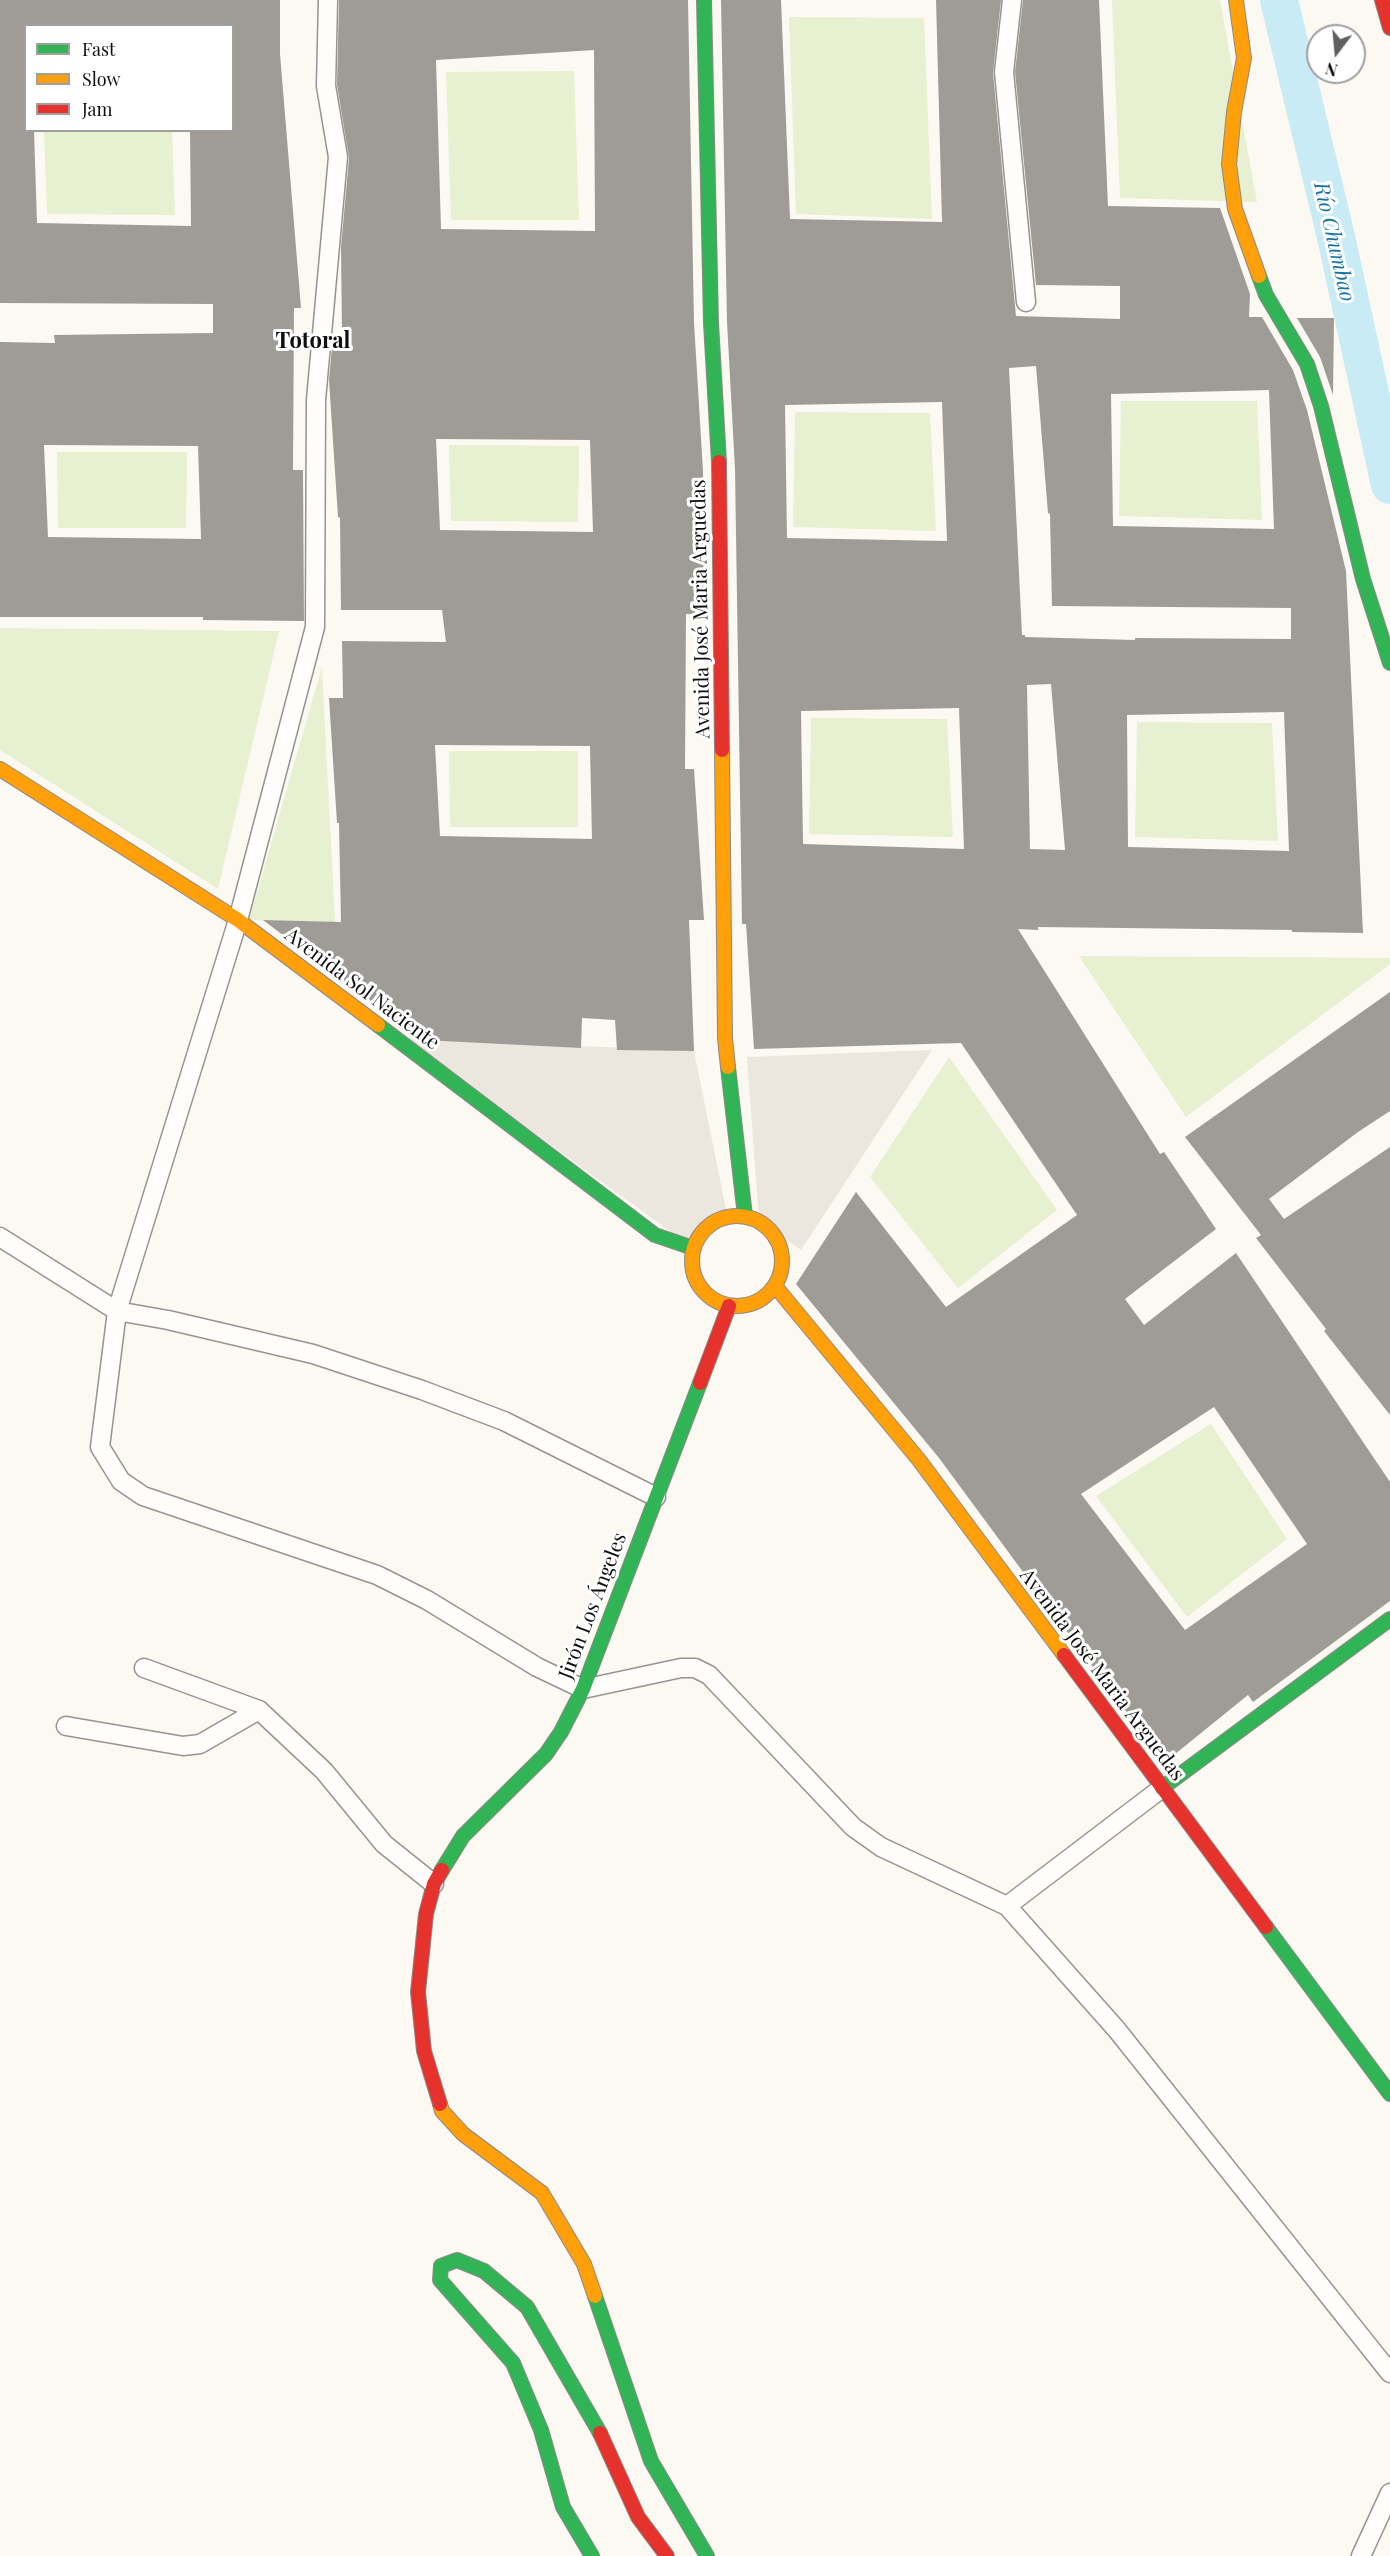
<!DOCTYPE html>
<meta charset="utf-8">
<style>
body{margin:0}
#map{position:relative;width:1390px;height:2556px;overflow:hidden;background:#fcf9f2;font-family:"Playfair Display",serif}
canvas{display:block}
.legend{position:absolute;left:24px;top:24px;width:210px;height:108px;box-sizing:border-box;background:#fff;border:2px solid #9f9f9f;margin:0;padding:8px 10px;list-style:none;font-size:18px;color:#0e0e0e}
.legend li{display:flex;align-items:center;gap:12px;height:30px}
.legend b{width:30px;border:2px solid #9f9f9f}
.north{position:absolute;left:1306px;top:24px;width:60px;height:60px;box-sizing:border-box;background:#fff;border:2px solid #9f9f9f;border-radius:50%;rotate:196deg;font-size:16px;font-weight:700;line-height:24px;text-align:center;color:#0e0e0e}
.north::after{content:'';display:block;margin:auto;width:21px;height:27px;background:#61605e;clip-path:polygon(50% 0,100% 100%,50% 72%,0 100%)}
</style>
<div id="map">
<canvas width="1390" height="2556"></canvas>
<ul class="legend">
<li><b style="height:8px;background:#30b455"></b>Fast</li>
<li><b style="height:8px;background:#ff9f0a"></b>Slow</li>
<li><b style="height:8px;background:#e5322d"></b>Jam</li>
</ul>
<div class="north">N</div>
</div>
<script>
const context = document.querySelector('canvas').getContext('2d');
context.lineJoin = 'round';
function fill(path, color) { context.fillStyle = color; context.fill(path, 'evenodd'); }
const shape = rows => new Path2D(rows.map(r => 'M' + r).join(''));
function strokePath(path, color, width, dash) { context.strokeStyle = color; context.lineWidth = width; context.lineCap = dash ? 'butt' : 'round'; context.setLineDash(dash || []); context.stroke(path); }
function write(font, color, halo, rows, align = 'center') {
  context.font = font + ' "Playfair Display",serif'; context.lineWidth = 6; context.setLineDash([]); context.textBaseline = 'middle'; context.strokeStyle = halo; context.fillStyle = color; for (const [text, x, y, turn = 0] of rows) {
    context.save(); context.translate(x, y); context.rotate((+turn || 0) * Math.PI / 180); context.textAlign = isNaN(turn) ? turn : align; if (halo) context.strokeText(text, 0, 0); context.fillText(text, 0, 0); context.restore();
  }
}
fill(shape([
 [1112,0,1220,0,1257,202,1120,198],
 [789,17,924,18,932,219,796,214],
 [574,71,579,220,451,220,446,72],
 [44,131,172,131,175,215,47,214],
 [1121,401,1257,401,1262,520,1119,516],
 [795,412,930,413,936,531,793,527],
 [449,445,579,446,578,522,451,521],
 [57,452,187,452,186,528,58,528],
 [0,628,279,631,218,889,0,750],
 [322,667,335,922,249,920],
 [811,718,947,719,953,837,809,834],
 [1137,722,1272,723,1278,841,1135,837],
 [449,751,578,751,578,827,450,827],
 [1079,956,1390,958,1390,964,1186,1117],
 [949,1057,1057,1210,958,1288,870,1177],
 [1211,1424,1287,1539,1187,1617,1096,1496]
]), '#e8f0d2');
fill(shape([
 [403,1038,694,1051,726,1209,693,1248],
 [932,1050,801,1250,759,1221,747,1057]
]), '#ece7de');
strokePath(shape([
 [1279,0,1336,237,1390,485]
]), '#c9ebf5', 38);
fill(shape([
 [0,0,280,0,280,54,301,308,294,308,293,470,303,470,304,621,203,620,203,617,0,617,0,342,55,343,54,335,213,333,213,304,0,303],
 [26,26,232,26,232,130,190,130,191,226,37,223,34,130,26,130],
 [44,445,198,446,201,539,48,537],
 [339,0,688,0,694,323,703,471,704,614,686,614,685,769,694,769,704,920,689,920,694,1051,617,1050,615,1020,582,1018,581,1048,422,1040,263,920,341,922,339,823,337,823,329,698,343,698,342,641,446,642,442,610,341,610,340,518,338,517,329,380,333,335,342,335,341,247,349,158,337,85],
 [594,50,595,231,441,229,436,60],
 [436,439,590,440,593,532,440,530],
 [435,745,590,746,592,839,440,836],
 [721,0,781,0,790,219,942,222,936,0,1001,0,993,73,1016,316,1120,319,1120,286,1036,285,1015,72,1023,0,1099,0,1108,206,1220,208,1250,294,1249,317,1262,317,1293,370,1307,410,1346,571,1363,933,1292,932,1292,930,1038,927,1038,930,1018,929,1160,1154,1164,1152,1216,1229,1125,1299,1144,1325,1236,1253,1390,1482,1390,1601,1253,1702,1248,1695,1164,1763,939,1458,796,1284,856,1192,946,1307,1077,1215,961,1043,754,1049,746,924,742,924,735,469,727,322],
 [1036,366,1048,513,1050,514,1052,606,1291,608,1291,639,1135,638,1135,640,1025,637,1025,635,1022,635,1009,368],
 [1269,390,1274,529,1113,526,1111,394],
 [942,402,947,541,787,538,785,405],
 [1051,684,1065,850,1030,849,1027,685],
 [959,708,964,849,803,844,801,711],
 [1284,712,1289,851,1128,847,1127,715],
 [1214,1407,1307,1544,1185,1630,1081,1494],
 [1297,318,1334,318,1333,395,1320,357],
 [1390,992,1390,1111,1358,1132,1269,1199,1284,1219,1390,1147,1390,1415,1324,1331,1326,1329,1256,1238,1261,1235,1185,1137]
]), '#9f9c98');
const street = shape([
 [328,0,326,86,338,157,316,400,315,627,238,920,117,1311,100,1447,121,1481,143,1496,377,1575,427,1600,537,1667,583,1689,681,1668,695,1668,709,1675,853,1827,881,1847,1007,1906,1117,2030,1390,2373],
 [1012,0,1004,72,1026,302],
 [0,1237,117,1311,168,1320,313,1354,422,1390,504,1421,656,1497],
 [144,1668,259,1710,324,1771,384,1844,434,1884],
 [66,1726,183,1746,200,1744,259,1710],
 [1007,1906,1162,1788],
 [1361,2556,1390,2493]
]);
const fast = shape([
 [704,0,711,323,719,462],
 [1259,276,1266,295,1307,364,1321,406,1363,579,1390,663],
 [378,1025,655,1235,693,1248],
 [728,1067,745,1216],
 [1162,1788,1390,1619],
 [442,1870,463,1836,546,1754,561,1732,583,1689,700,1383],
 [1266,1927,1390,2094],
 [595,2296,651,2461,707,2556],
 [592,2556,563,2507,541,2430,513,2363,440,2280,441,2266,457,2260,484,2271,527,2307,600,2433]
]);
const slow = shape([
 [1236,0,1244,58,1234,112,1229,164,1235,209,1259,276],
 [722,750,725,1038,728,1067],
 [0,769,238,920,378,1025],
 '692 1261a45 45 0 1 1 90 0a45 45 0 1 1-90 0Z',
 [775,1286,919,1460,1064,1655],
 [440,2104,442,2111,463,2134,542,2193,584,2264,595,2296]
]);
const jam = shape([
 [1382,0,1390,28],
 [719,462,722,750],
 [700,1383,729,1306],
 [1064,1655,1266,1927],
 [440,2104,424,2051,418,1992,426,1914,434,1884,442,1870],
 [600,2433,638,2517,667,2556]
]);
strokePath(street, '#959491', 21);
strokePath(fast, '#8c8a87', 16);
strokePath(slow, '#8c8a87', 16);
strokePath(jam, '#8c8a87', 16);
strokePath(street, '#fffefd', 18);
strokePath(fast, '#30b455', 14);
strokePath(slow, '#ff9f0a', 14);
strokePath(jam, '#e5322d', 14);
write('20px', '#0e0e0e', '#fff', [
 ["Avenida José Maria Arguedas",701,609,-91],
 ["Avenida Sol Naciente",362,989,37],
 ["Jirón Los Ángeles",593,1606,-69],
 ["Avenida José Maria Arguedas",1102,1675,53]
]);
write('italic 21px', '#1774a0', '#fff', [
 ["Río Chumbao",1334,242,77]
]);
write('bold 22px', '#0e0e0e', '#fff', [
 ["Totoral",313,341]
]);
</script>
